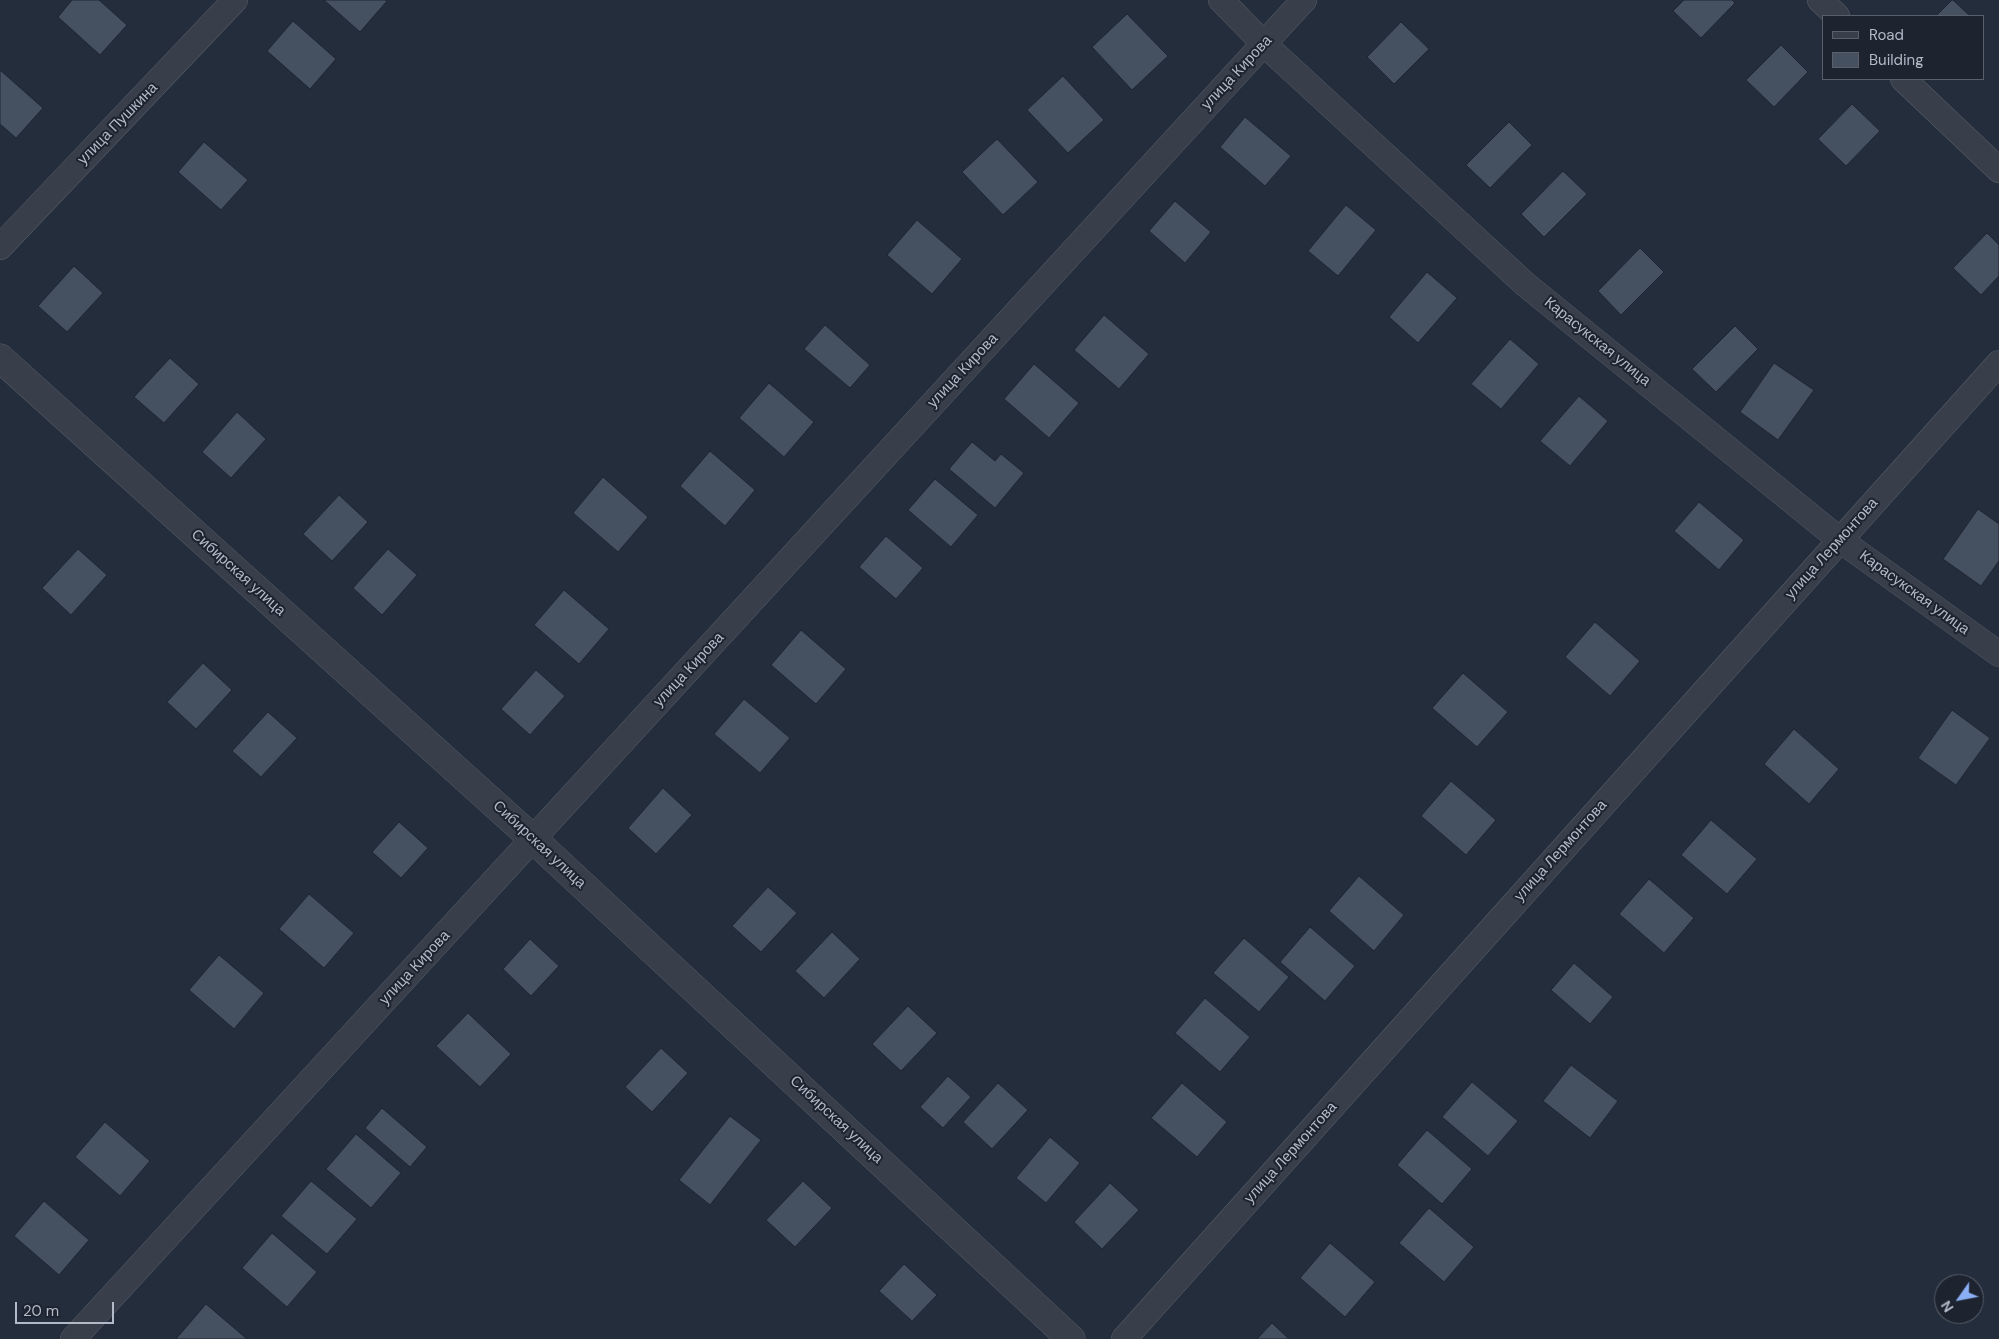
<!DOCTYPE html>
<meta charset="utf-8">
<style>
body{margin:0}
#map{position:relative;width:1999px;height:1339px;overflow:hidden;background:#242d3b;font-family:"DM Sans",sans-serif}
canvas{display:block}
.legend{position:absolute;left:1822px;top:15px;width:162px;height:65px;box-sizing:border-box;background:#1d2430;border:1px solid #59606c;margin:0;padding:6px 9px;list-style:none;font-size:15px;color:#b3bac7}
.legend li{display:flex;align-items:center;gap:10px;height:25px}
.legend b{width:25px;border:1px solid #59606c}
.north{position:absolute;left:1934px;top:1274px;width:50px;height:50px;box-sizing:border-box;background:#1d2430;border:1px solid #59606c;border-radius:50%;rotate:237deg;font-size:14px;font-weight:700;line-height:20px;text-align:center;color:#b3bac7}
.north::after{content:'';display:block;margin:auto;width:18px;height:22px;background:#8baff4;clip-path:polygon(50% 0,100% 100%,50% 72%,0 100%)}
.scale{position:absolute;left:15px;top:1302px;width:99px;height:22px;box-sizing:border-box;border:2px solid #b3bac7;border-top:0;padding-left:6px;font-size:15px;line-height:18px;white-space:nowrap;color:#b3bac7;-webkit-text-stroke:4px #1d2430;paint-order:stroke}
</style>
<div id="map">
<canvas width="1999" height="1339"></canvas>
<ul class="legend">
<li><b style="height:6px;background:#383f4b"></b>Road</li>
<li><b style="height:14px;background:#455060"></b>Building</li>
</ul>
<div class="north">N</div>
<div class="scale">20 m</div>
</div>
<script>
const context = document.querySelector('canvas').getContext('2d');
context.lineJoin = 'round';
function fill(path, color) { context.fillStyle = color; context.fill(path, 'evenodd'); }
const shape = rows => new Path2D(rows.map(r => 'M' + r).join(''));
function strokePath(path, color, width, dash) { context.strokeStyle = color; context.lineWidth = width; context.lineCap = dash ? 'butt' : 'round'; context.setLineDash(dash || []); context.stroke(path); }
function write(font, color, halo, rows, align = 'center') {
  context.font = font + ' "DM Sans",sans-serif'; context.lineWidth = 4; context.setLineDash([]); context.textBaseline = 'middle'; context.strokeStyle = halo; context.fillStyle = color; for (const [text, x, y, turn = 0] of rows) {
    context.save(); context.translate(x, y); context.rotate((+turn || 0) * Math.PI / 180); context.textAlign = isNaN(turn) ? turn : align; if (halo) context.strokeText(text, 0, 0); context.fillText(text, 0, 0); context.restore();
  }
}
const building = shape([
 [72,0,99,0,127,25,100,55,58,17,72,0],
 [324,0,385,0,387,1,360,32,324,0],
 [1684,0,1732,0,1735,3,1701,38,1673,11,1684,0],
 [1952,0,1953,0,1970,16,1936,16,1952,0],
 [1127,14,1168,56,1132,90,1092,47,1127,14],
 [293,21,336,59,310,89,267,51,293,21],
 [1401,22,1429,49,1394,84,1367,57,1401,22],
 [1781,45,1808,72,1774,107,1746,80,1781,45],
 [0,70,43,108,16,138,0,124,0,70],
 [1063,76,1104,120,1068,153,1027,110,1063,76],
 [1852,104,1880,131,1846,166,1818,139,1852,104],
 [1245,117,1291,156,1265,186,1220,147,1245,117],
 [1509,122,1532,145,1490,188,1466,165,1509,122],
 [997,139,1038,182,1003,215,962,172,997,139],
 [204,142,248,180,221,210,178,172,204,142],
 [1563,171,1587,194,1544,237,1521,214,1563,171],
 [1175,201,1211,232,1185,263,1149,231,1175,201],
 [1346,205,1376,230,1338,276,1308,251,1346,205],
 [917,220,962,259,932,294,887,255,917,220],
 [1987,233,1999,245,1999,276,1981,295,1953,268,1987,233],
 [1640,248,1664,272,1621,315,1598,291,1640,248],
 [74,266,103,293,67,332,38,306,74,266],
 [1427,272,1457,298,1418,343,1389,317,1427,272],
 [1104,315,1149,354,1119,389,1074,350,1104,315],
 [825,325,870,365,850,388,804,349,825,325],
 [1735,326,1758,349,1716,392,1692,369,1735,326],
 [1510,339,1539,364,1501,409,1471,384,1510,339],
 [170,358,199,384,164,423,134,397,170,358],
 [1774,363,1814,390,1778,440,1740,412,1774,363],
 [1034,364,1079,403,1049,438,1004,399,1034,364],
 [769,383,814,422,784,457,739,418,769,383],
 [1579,396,1608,421,1570,466,1540,441,1579,396],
 [237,412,266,439,231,478,202,452,237,412],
 [972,442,995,461,1001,454,1024,473,995,508,949,469,972,442],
 [710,451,755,490,725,526,680,486,710,451],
 [603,477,648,517,618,552,573,513,603,477],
 [935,479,978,515,951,547,908,510,935,479],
 [339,495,368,522,332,561,303,534,339,495],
 [1699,502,1744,540,1719,570,1674,531,1699,502],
 [1978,509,1999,524,1999,561,1981,586,1943,559,1978,509],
 [886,536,923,568,896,599,859,567,886,536],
 [78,549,107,575,71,615,42,588,78,549],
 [388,549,417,575,382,615,353,588,388,549],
 [564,590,609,629,579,664,534,625,564,590],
 [1595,622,1640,661,1610,696,1565,657,1595,622],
 [801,630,846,669,816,704,771,665,801,630],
 [203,663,232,690,196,729,167,702,203,663],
 [536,670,565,696,530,735,501,709,536,670],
 [1463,673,1508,712,1477,747,1432,708,1463,673],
 [744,699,790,738,760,773,714,734,744,699],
 [1952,710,1990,738,1956,785,1918,758,1952,710],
 [268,712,297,738,261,777,232,751,268,712],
 [1794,729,1839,769,1809,804,1764,764,1794,729],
 [1451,781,1496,820,1466,855,1421,816,1451,781],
 [663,788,692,815,656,854,628,828,663,788],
 [1711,820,1757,859,1727,894,1681,855,1711,820],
 [399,822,428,848,401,878,372,852,399,822],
 [1359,876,1404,915,1374,951,1329,911,1359,876],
 [1649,879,1694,918,1664,953,1619,914,1649,879],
 [768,887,797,913,761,952,732,926,768,887],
 [309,894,354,933,324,968,279,929,309,894],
 [1310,927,1355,966,1325,1001,1280,962,1310,927],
 [832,932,860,959,824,998,795,971,832,932],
 [1244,938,1289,977,1259,1012,1213,973,1244,938],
 [530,939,559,966,531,996,503,969,530,939],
 [219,955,264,993,234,1029,189,990,219,955],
 [1574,963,1613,997,1590,1024,1551,990,1574,963],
 [1205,998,1250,1037,1220,1072,1175,1033,1205,998],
 [908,1006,937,1033,901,1071,872,1044,908,1006],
 [468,1013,511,1054,480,1087,436,1046,468,1013],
 [661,1048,688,1073,652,1112,625,1087,661,1048],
 [1571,1065,1618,1101,1590,1138,1543,1101,1571,1065],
 [948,1076,971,1097,943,1128,920,1107,948,1076],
 [1472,1082,1518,1121,1488,1156,1442,1117,1472,1082],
 [998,1083,1028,1110,992,1149,963,1122,998,1083],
 [1182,1083,1227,1122,1197,1157,1151,1118,1182,1083],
 [382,1108,427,1147,410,1167,365,1128,382,1108],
 [730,1116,761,1140,710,1205,679,1180,730,1116],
 [105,1122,150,1161,120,1196,75,1157,105,1122],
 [1427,1130,1472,1169,1442,1204,1397,1165,1427,1130],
 [356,1134,401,1173,371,1208,326,1169,356,1134],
 [1050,1137,1080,1163,1046,1203,1016,1178,1050,1137],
 [311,1181,357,1219,327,1254,281,1216,311,1181],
 [803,1181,832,1208,795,1247,766,1220,803,1181],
 [1110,1183,1139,1210,1102,1249,1074,1222,1110,1183],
 [44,1201,89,1240,59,1275,14,1236,44,1201],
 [1429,1208,1474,1247,1444,1282,1399,1243,1429,1208],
 [272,1233,317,1272,287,1307,242,1268,272,1233],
 [1330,1243,1375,1282,1345,1317,1300,1278,1330,1243],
 [904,1264,937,1295,912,1321,879,1291,904,1264],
 [206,1304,247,1339,176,1339,206,1304],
 [1272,1323,1289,1339,1257,1339,1272,1323]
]);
fill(building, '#455060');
strokePath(building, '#1f2632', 1);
const minor = shape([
 [1221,0,1264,44,1525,284,1840,540,1999,654],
 [1820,0,1837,16],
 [1903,79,1999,170],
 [0,247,235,0],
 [73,1339,1304,0],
 [1124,1339,1999,363]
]);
const tertiary = shape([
 [0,358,533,839,1071,1339]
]);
strokePath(minor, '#565d69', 26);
strokePath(tertiary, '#565d69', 29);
strokePath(minor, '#383f4b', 25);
strokePath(tertiary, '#383f4b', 28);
write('15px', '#b3bac7', '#1d2430', [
 ["улица Кирова",1237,73,-47],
 ["улица Пушкина",118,124,-46],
 ["Карасукская улица",1597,342,39],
 ["улица Кирова",963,371,-47],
 ["улица Лермонтова",1832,549,-48],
 ["Сибирская улица",238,573,42],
 ["Карасукская улица",1914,593,36],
 ["улица Кирова",689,670,-47],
 ["Сибирская улица",539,845,43],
 ["улица Лермонтова",1561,851,-48],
 ["улица Кирова",415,968,-47],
 ["Сибирская улица",836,1120,43],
 ["улица Лермонтова",1291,1153,-48]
]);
</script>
